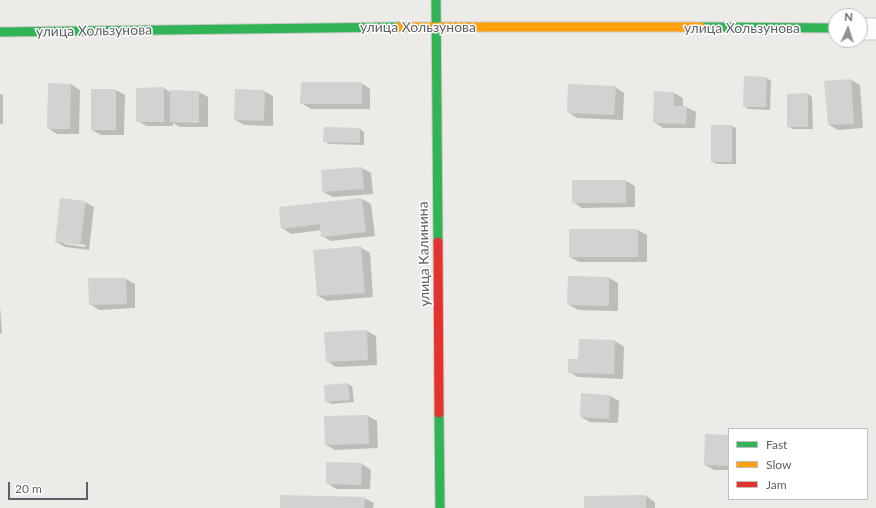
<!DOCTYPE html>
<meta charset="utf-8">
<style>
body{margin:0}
#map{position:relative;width:876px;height:508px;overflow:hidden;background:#ecebe7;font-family:Lato,sans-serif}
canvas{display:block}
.legend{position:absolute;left:728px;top:428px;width:140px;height:72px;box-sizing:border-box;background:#fff;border:1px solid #bebfc1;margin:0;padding:5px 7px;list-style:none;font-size:12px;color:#5d6064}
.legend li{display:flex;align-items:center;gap:8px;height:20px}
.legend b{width:20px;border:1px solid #bebfc1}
.north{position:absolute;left:828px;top:8px;width:40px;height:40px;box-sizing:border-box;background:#fff;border:1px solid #bebfc1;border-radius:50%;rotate:3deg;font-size:11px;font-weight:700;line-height:16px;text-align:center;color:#5d6064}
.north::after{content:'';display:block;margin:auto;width:14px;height:18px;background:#8f9192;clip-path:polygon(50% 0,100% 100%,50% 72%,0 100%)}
.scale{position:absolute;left:8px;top:482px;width:80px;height:18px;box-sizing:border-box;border:2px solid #5d6064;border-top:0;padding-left:5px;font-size:12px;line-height:14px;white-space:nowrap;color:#5d6064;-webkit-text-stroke:3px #fff;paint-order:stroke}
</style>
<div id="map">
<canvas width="876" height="508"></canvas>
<ul class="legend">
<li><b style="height:5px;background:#30b455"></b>Fast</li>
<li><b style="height:5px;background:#ff9f0a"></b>Slow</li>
<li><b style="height:5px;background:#e5322d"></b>Jam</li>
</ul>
<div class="north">N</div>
<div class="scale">20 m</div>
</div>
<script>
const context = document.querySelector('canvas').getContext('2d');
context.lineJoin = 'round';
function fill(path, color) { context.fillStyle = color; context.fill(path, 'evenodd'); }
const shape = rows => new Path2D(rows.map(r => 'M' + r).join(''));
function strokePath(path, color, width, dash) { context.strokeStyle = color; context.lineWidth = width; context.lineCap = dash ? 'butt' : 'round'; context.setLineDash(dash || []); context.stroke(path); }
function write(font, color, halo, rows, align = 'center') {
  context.font = font + ' Lato,sans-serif'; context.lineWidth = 3; context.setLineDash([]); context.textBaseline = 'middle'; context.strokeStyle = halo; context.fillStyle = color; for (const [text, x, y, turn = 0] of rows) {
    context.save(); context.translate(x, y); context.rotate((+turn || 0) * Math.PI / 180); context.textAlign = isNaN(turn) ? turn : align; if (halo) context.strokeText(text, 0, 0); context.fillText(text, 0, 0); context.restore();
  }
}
fill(shape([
 [767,78,771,81,770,110,748,109,744,106],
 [851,80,860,85,863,128,838,130,829,125],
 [361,83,370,89,370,109,311,109,301,103],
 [71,84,80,90,79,134,57,134,48,128],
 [615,87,624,93,623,120,577,118,568,112],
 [164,88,171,93,199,92,208,97,208,127,180,127,173,123,173,126,147,126,137,121],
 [116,90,125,95,124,135,101,135,92,130],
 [264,91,273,96,273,126,244,125,235,120],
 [674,93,683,98,683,107,686,107,696,112,695,128,663,128,654,122],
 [0,94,3,95,3,124,0,124],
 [808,94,812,97,813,129,792,129,788,126],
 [731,126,736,128,736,164,717,164,712,162],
 [360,129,364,132,364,145,329,144,324,141],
 [362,168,371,173,373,194,333,197,323,192],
 [626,181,635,186,635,207,582,208,573,202],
 [362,199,371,204,375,236,331,241,322,236,322,230,291,234,282,228],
 [85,202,94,207,89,250,65,247,56,242],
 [64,242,86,245,85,247,64,244],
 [638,230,647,235,647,262,579,262,570,257],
 [360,247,370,253,373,297,327,301,318,296],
 [569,277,609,278,618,283,618,311,578,310,569,305],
 [126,279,135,284,135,308,99,310,90,304],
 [0,306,2,333,0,334],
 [367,331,376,336,377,365,336,367,327,361],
 [615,341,624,347,623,379,578,377,569,372,579,360],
 [348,384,352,386,354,402,331,404,326,401],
 [610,396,619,401,618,423,590,422,581,417],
 [368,416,377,421,378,448,335,450,326,445],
 [729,436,729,470,714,470,705,465],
 [362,464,371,470,370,489,336,489,327,483],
 [646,496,655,502,655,508,585,508],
 [364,498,374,503,373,508,281,508]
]), '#0003');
fill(shape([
 [744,76,767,77,766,107,743,107],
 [851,79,854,124,828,125,824,81],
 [301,82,362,82,362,104,300,104],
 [48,83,71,84,70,129,47,129],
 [568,84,616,86,614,115,567,113],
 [164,87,164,122,136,122,136,88],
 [91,89,116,89,116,130,91,130],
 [235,89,265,90,264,121,234,120],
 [170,90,199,91,199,123,170,122],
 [654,91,674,92,674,106,687,106,686,124,653,123],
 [808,93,808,127,787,127,787,94],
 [711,125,732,125,732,162,711,162],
 [324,127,360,128,360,143,323,142],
 [362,167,364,189,322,192,321,170],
 [572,180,626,180,626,203,572,203],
 [60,198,86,201,80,245,55,242],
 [362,198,366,232,321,237,320,224,281,229,279,207],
 [569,229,638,229,638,257,569,257],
 [361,246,365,293,317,296,313,250],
 [568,276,609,277,609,306,567,305],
 [88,278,126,278,127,304,89,305],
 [367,330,368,360,326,362,324,332],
 [579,339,615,340,614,374,568,373,568,359,578,359],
 [348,383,350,400,325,402,324,385],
 [581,393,610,395,609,419,580,417],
 [368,415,369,444,325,445,324,416],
 [705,434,729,435,729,466,704,465],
 [326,462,362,463,361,485,326,484],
 [280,495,365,497,364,508,280,508],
 [646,495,646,508,584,508,584,496]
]), '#d3d2d0');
const street = shape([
 [860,29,876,29]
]);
const fast = shape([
 [436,0,438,242],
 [701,27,836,28],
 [0,32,399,27],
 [439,413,440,508]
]);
const slow = shape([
 [399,27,701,27]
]);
const jam = shape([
 [438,242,439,413]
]);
strokePath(street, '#c9c9c9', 23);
strokePath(fast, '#c9c9c8', 11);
strokePath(slow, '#c9c9c8', 11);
strokePath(jam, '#c9c9c8', 11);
strokePath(street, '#fcfcfb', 21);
strokePath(fast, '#30b455', 9);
strokePath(slow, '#ff9f0a', 9);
strokePath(jam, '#e5322d', 9);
write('14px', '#5d6064', '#fff', [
 ["улица Хользунова",418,27],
 ["улица Хользунова",742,28],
 ["улица Хользунова",94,31,-1],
 ["улица Калинина",424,254,-91]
]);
</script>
